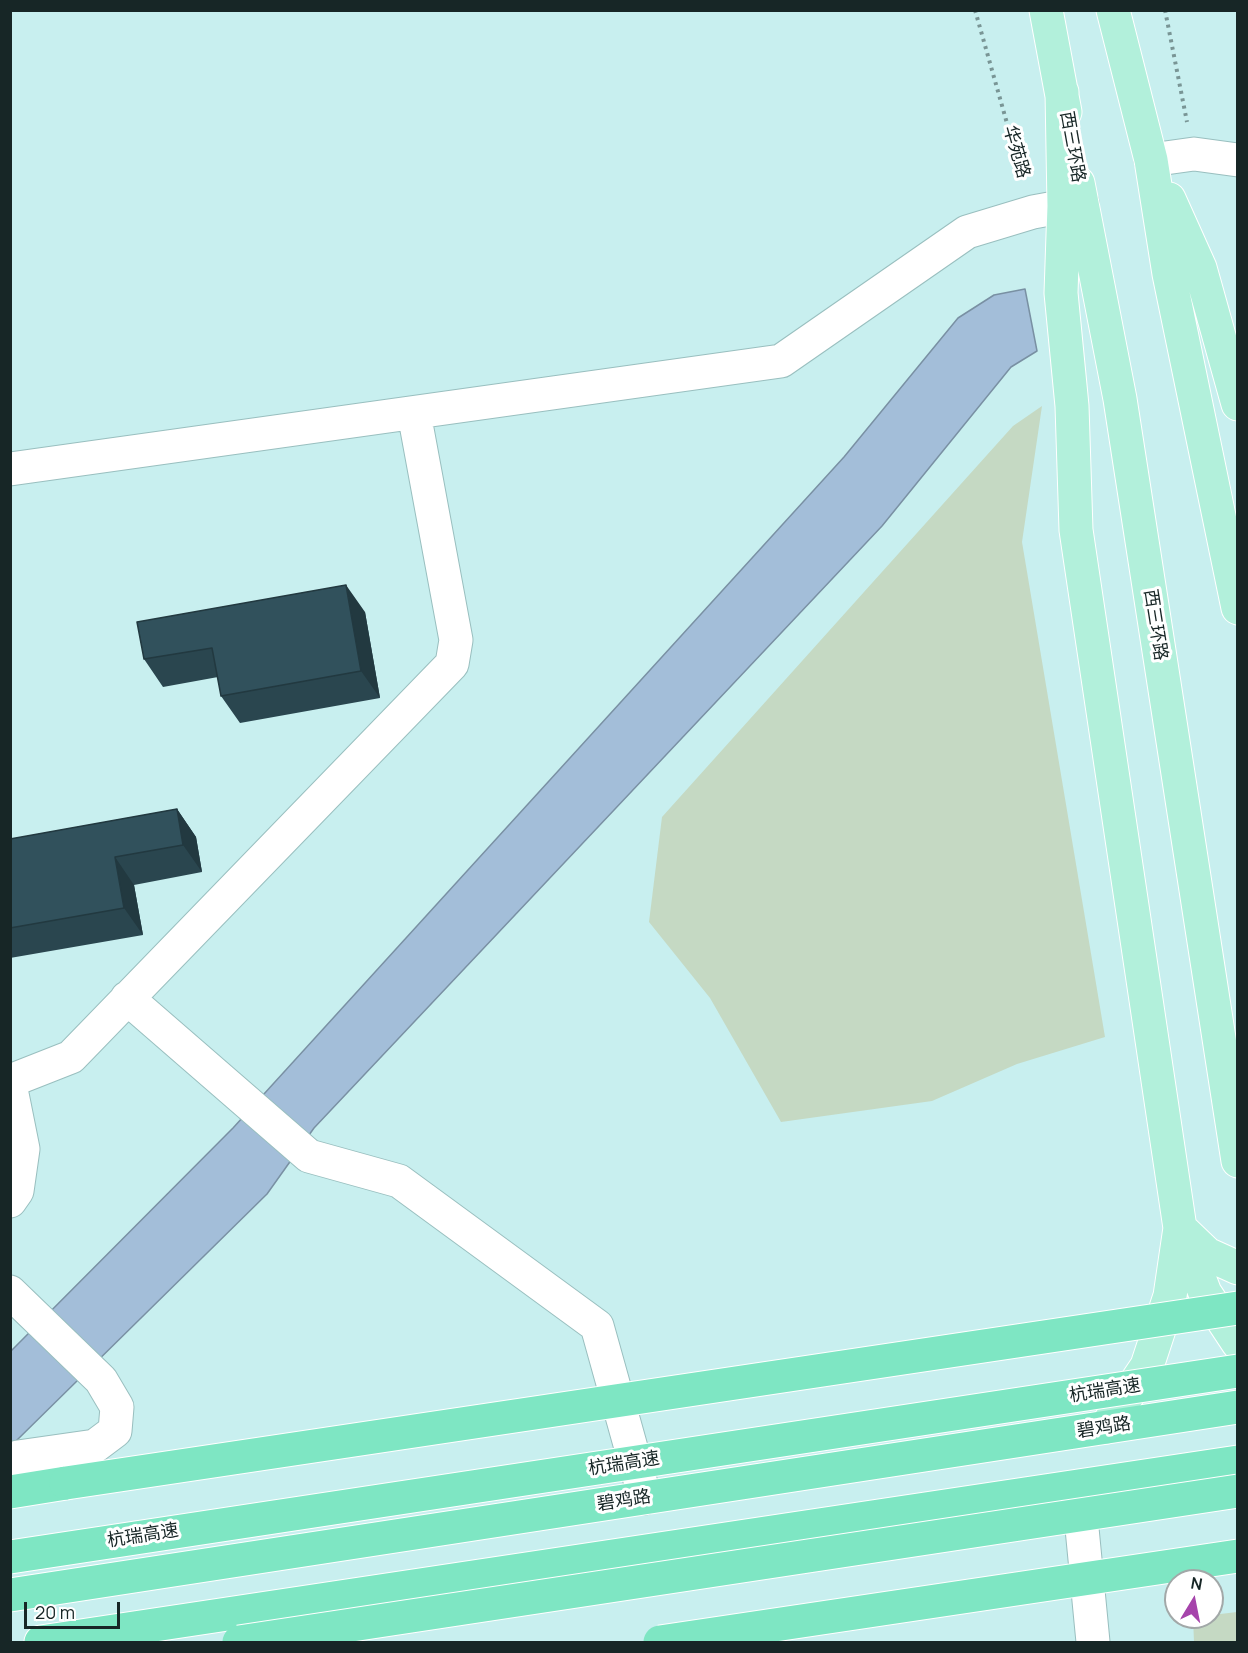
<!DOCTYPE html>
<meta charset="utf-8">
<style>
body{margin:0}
#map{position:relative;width:1248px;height:1653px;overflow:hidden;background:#c8efef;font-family:Manrope,sans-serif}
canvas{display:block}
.frame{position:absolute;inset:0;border:12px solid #172626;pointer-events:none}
.north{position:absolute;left:1164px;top:1569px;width:60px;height:60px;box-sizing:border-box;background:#fff;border:2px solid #a2a8a8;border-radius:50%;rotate:10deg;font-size:16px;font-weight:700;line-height:24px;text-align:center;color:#172626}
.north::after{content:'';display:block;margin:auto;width:21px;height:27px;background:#a644ab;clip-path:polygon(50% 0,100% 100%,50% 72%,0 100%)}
.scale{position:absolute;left:24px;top:1602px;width:96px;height:27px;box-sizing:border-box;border:3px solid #172626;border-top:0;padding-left:8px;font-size:18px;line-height:21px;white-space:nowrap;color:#172626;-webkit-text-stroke:4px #fff;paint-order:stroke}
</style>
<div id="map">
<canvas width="1248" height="1653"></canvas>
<div class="frame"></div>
<div class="north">N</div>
<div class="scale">20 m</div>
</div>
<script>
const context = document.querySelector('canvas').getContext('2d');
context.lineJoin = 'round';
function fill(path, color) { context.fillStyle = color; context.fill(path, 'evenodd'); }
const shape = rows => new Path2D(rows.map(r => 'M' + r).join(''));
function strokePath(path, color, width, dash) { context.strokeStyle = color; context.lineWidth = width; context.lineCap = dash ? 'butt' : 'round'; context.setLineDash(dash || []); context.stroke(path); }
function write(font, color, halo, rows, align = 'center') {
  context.font = font + ' Manrope,"Noto Sans SC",sans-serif'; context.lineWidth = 6; context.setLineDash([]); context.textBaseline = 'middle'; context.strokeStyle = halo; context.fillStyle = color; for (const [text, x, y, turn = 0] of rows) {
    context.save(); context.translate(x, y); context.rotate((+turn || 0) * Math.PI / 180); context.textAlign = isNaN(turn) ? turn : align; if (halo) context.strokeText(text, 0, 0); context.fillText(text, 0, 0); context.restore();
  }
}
fill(shape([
 [1042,406,1022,542,1105,1037,1017,1064,932,1101,781,1122,710,998,649,922,662,817,1013,426],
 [1237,1612,1237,1642,1194,1642,1193,1618,1212,1617,1212,1615]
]), '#c5d9c3');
const water = shape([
 [1025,289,1037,351,1011,367,882,526,314,1128,267,1194,16,1441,11,1442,11,1351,233,1128,844,457,958,318,994,295,1025,289]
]);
fill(water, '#a3bed9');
strokePath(water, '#7990a3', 1.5);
const minor = shape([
 [1151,160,1194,154,1238,160],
 [10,469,781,361,967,232,1033,212,1082,203],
 [127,998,309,1156,399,1181,597,1326,645,1498],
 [10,1081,71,1057,452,664,456,640,414,413],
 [10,1084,23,1149,17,1191,10,1201],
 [10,1292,101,1380,117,1407,115,1431,95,1446,18,1457,10,1465],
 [1078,1487,1093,1642]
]);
const major = shape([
 [1046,10,1065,112],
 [1113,10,1151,160,1169,274,1238,608],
 [1062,92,1064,206,1061,293,1072,406,1076,530,1180,1228,1170,1296,1147,1366,1106,1427],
 [1078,183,1120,399,1238,1161],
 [1169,199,1200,268,1238,404],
 [1181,1230,1205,1293,1238,1343],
 [1183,1231,1207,1254,1238,1268]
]);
const highway = shape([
 [10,1492,66,1483],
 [10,1595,1238,1407],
 [41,1642,1238,1462]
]);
strokePath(minor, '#99bfbf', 35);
strokePath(major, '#fff', 35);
strokePath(highway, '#fff', 35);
strokePath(shape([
 [975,10,1023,180],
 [1165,10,1187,122]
]), '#799595', 4, [3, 4.5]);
strokePath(minor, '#fff', 33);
strokePath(major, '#b2f0db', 33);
strokePath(highway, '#7ee6c3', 33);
const highwayBridge = shape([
 [66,1483,1238,1308],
 [10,1557,1238,1371],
 [239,1642,1238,1491],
 [660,1642,1238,1556]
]);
strokePath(highwayBridge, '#fff', 35, []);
strokePath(highwayBridge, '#7ee6c3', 33);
fill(shape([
 [365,612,380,698,240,723,221,696,218,677,163,687,144,659],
 [177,809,196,837,202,872,134,885,143,935,10,958,10,839]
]), '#2a464f');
fill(shape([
 [346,585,365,612,380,698,361,671],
 [177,809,196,837,202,872,183,845],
 [115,857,134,885,143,935,124,908]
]), '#223940');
const building = shape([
 [346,585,361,671,221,696,212,648,144,659,137,622,346,585],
 [177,809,183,845,115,857,124,908,10,928,10,839,177,809]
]);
fill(building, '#31515c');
strokePath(building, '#223940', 1.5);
write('18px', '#172626', '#fff', [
 ["西三环路",1072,147,80],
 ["华苑路",1016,152,74],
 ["西三环路",1155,625,81],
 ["杭瑞高速",1105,1391,-9],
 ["碧鸡路",1104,1428,-9],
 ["杭瑞高速",624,1464,-9],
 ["碧鸡路",624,1501,-9],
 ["杭瑞高速",143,1536,-9]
]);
</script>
